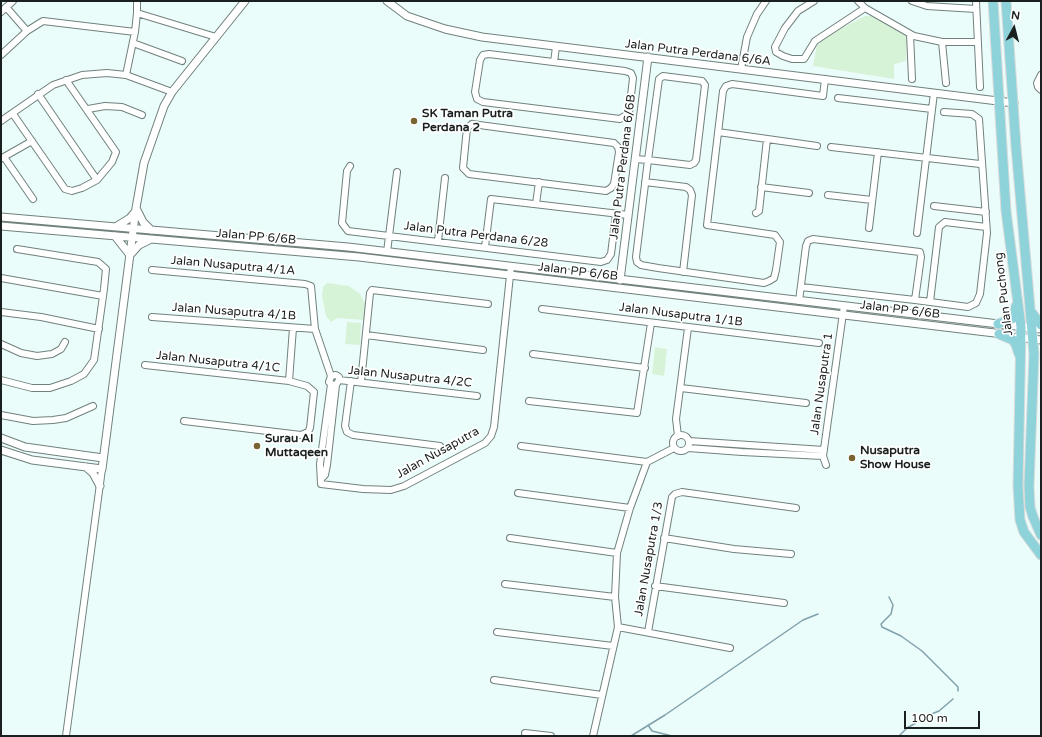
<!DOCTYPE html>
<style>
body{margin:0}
#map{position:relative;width:1042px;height:737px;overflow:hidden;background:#ebfdfa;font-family:"Varela Round",sans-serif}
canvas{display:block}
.frame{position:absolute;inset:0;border:2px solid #1a201f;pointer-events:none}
.north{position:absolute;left:994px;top:8px;width:40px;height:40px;-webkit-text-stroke:3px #fff;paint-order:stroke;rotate:7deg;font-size:11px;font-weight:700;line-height:16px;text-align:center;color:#1a201f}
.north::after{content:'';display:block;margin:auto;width:14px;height:18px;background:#1a201f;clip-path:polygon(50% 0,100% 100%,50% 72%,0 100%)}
.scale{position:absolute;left:904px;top:711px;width:76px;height:18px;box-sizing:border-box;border:2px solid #1a201f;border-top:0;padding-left:5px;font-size:12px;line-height:14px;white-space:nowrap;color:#1a201f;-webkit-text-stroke:3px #fff;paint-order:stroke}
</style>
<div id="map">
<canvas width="1042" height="737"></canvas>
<div class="frame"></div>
<div class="north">N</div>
<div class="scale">100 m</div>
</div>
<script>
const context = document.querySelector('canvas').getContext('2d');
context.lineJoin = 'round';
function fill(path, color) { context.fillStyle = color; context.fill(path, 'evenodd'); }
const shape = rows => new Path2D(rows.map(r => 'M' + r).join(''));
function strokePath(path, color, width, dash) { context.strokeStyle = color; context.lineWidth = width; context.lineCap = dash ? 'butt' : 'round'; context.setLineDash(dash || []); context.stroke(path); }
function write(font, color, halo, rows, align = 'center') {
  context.font = font + ' "Varela Round",sans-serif'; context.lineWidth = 3.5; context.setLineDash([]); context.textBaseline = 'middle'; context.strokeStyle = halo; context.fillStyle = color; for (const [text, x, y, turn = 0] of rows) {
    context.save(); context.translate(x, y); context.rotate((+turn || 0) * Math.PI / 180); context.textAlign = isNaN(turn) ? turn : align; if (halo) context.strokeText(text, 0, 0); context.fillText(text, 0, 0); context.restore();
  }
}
fill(shape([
 [865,16,871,16,906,36,907,42,906,61,894,64,894,79,813,66,817,45,827,36],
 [327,283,349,286,360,294,365,303,364,320,337,318,331,322,326,316,322,296,323,287],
 [347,322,361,323,360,345,345,344],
 [655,347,667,349,664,376,652,374]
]), '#d7f3d7');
strokePath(shape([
 [889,597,893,605,891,614,881,624,882,627,901,636,922,651,958,687,958,691],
 [929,715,939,711,953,699],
 [648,725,652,731,672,736],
 [631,736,665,715,803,620,818,614],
 [899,736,907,728,921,720]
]), '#80a0ac', 1.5);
const minor = shape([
 [814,1,798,11,785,28,775,47,776,52,783,56,792,59,804,59,815,41,865,8],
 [858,1,865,8,914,36,942,42,978,42],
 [912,1,927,6,976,9],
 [976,1,980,87],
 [6,7,27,31],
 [1,12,13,1],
 [137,13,216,37],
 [910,34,912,79],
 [942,42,946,83],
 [133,43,182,61],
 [489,54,625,71,631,73,633,78,629,113,620,119,483,102,477,99,475,92,480,60,483,55,489,54],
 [1,55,27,31,43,21,135,32],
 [554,62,556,47],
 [741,69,747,37,757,14,766,1],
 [126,75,135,32,137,13,137,1],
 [1041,75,1037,83,1038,87,1041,90],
 [38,94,97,180],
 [838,98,932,109],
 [88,109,105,106,122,107,142,115],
 [13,114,65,189,72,191,82,188,97,180,112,162,116,152,66,80],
 [1,121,53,85,82,75,107,73,126,75,172,92],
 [472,124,614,143,618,147,619,152,614,184,611,188,606,191,469,174,463,168,467,128,472,124],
 [718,132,817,146],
 [831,147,980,164],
 [4,157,33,199],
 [2,158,32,141],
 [635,159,648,160,690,165,694,163,696,160,705,85,702,81,663,76,659,79,648,160,636,257,637,262,641,265,658,268,764,283,769,281,774,278,776,270,780,242,775,235,707,225,723,91,726,86,732,84,823,96,825,79],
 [350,166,347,171,342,223,348,231,601,262,607,260,611,254,616,214],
 [645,182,686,187,690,190,692,195,683,272],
 [761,187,809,193],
 [828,195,872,200],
 [536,204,539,182],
 [934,206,986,212],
 [756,213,759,211,767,139],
 [869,228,878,152],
 [917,233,934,93],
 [438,241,445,178],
 [485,247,491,199,628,215],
 [387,252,397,172],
 [152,270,305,284,311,286,315,329,331,376,329,382,333,385,336,385,339,380,339,377,336,375,331,376],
 [1,278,103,296],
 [915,300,968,307,976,303,980,294,987,233,979,119,972,114,944,112],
 [799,301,806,246,808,241,813,239,920,252,921,257,915,300,801,287],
 [930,302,939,227,945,222,986,227],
 [542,309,819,343],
 [1,312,41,317,99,329],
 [152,317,315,329],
 [366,335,483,350],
 [1,344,21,353,37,356,52,354,61,349,65,342],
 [533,354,645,368],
 [145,365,289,381,307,386,314,392,310,428,308,432,301,435,184,421],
 [1,380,32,388,50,388,71,381,84,374,94,360,104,289,106,269,98,262,17,249],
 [339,380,477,396],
 [289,381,293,328],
 [351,381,345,426,347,432,353,435,440,446],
 [361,382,370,293,372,290,488,304],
 [331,384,320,464,321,484,363,489,391,490,404,486,485,443,491,436,494,427,511,266],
 [681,388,806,403],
 [529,401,637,413,651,323],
 [1,415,33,421,53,420,66,418,93,406],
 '673 443a8 8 0 1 1 16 0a8 8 0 1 1-16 0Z',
 [678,436,676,419,688,328],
 [689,441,824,450],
 [521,446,647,462],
 [688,448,742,452,823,456],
 [826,465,823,456,844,306],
 [322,478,325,475,327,465,336,385],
 [518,493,630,508],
 [510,538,617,553],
 [664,538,734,549,791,554],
 [505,584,615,597],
 [655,586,784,603],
 [618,627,730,648],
 [497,632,613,646],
 [648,632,672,497,675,494,682,492,796,508],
 [494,680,602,695],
 [525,733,551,736],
 [66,736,102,469],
 [593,736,618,627,615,597,617,553,630,508,647,462,674,448]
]);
const tertiary = shape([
 [387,1,407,16,445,29,482,37,1014,103],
 [136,208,143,222,151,230],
 [1,217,348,247,1041,329],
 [1,226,359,257,1003,334],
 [117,226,130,218,135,212],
 [115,236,130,255],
 [130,255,139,245,149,240],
 [620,280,648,57],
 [1017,337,1041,340],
 [1,438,25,447,103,458],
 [1,450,32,460,102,469,136,208,144,163,164,106,172,92,245,1],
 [86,467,93,473,100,486]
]);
const primary = shape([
 [993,1,1006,211,1021,327,1018,486,1020,520,1024,532,1041,555],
 [1006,1,1016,147,1034,354,1029,486,1030,507,1033,517,1041,535],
 [1032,313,1041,325],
 [998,324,1012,319,1016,306],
 [999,334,1013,340,1016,345,1019,354]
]);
strokePath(minor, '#71817e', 8);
strokePath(tertiary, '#71817e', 9);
strokePath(primary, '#dadbdb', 11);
strokePath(minor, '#fff', 6);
strokePath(tertiary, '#fff', 7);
strokePath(primary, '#8ed2da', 9);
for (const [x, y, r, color] of [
 [414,121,4,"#796333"],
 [257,446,4,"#796333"],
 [852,458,4,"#796333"]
]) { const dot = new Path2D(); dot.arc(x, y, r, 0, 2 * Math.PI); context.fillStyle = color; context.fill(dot); strokePath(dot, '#fff', 1.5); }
write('12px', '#1a201f', '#fff', [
 ["Jalan Putra Perdana 6/6A",698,53,7],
 ["Jalan Putra Perdana 6/6B",623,167,-83],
 ["Jalan Putra Perdana 6/28",476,235,7],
 ["Jalan PP 6/6B",256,237,5],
 ["Jalan Nusaputra 4/1A",233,266,5],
 ["Jalan PP 6/6B",578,272,7],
 ["Jalan Puchong",1004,294,-97],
 ["Jalan PP 6/6B",900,310,7],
 ["Jalan Nusaputra 4/1B",234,312,4],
 ["Jalan Nusaputra 1/1B",681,315,7],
 ["Jalan Nusaputra 4/1C",218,362,6],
 ["Jalan Nusaputra 4/2C",410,377,6],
 ["Jalan Nusaputra 1",822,384,-82],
 ["Jalan Nusaputra",438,453,-29],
 ["Jalan Nusaputra 1/3",649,559,-80]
]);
write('bold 12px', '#1a201f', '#fff', [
 ["SK Taman Putra",422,114],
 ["Perdana 2",422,128],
 ["Surau Al",265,439],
 ["Muttaqeen",265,453],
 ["Nusaputra",860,451],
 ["Show House",860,465]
], 'left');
</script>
